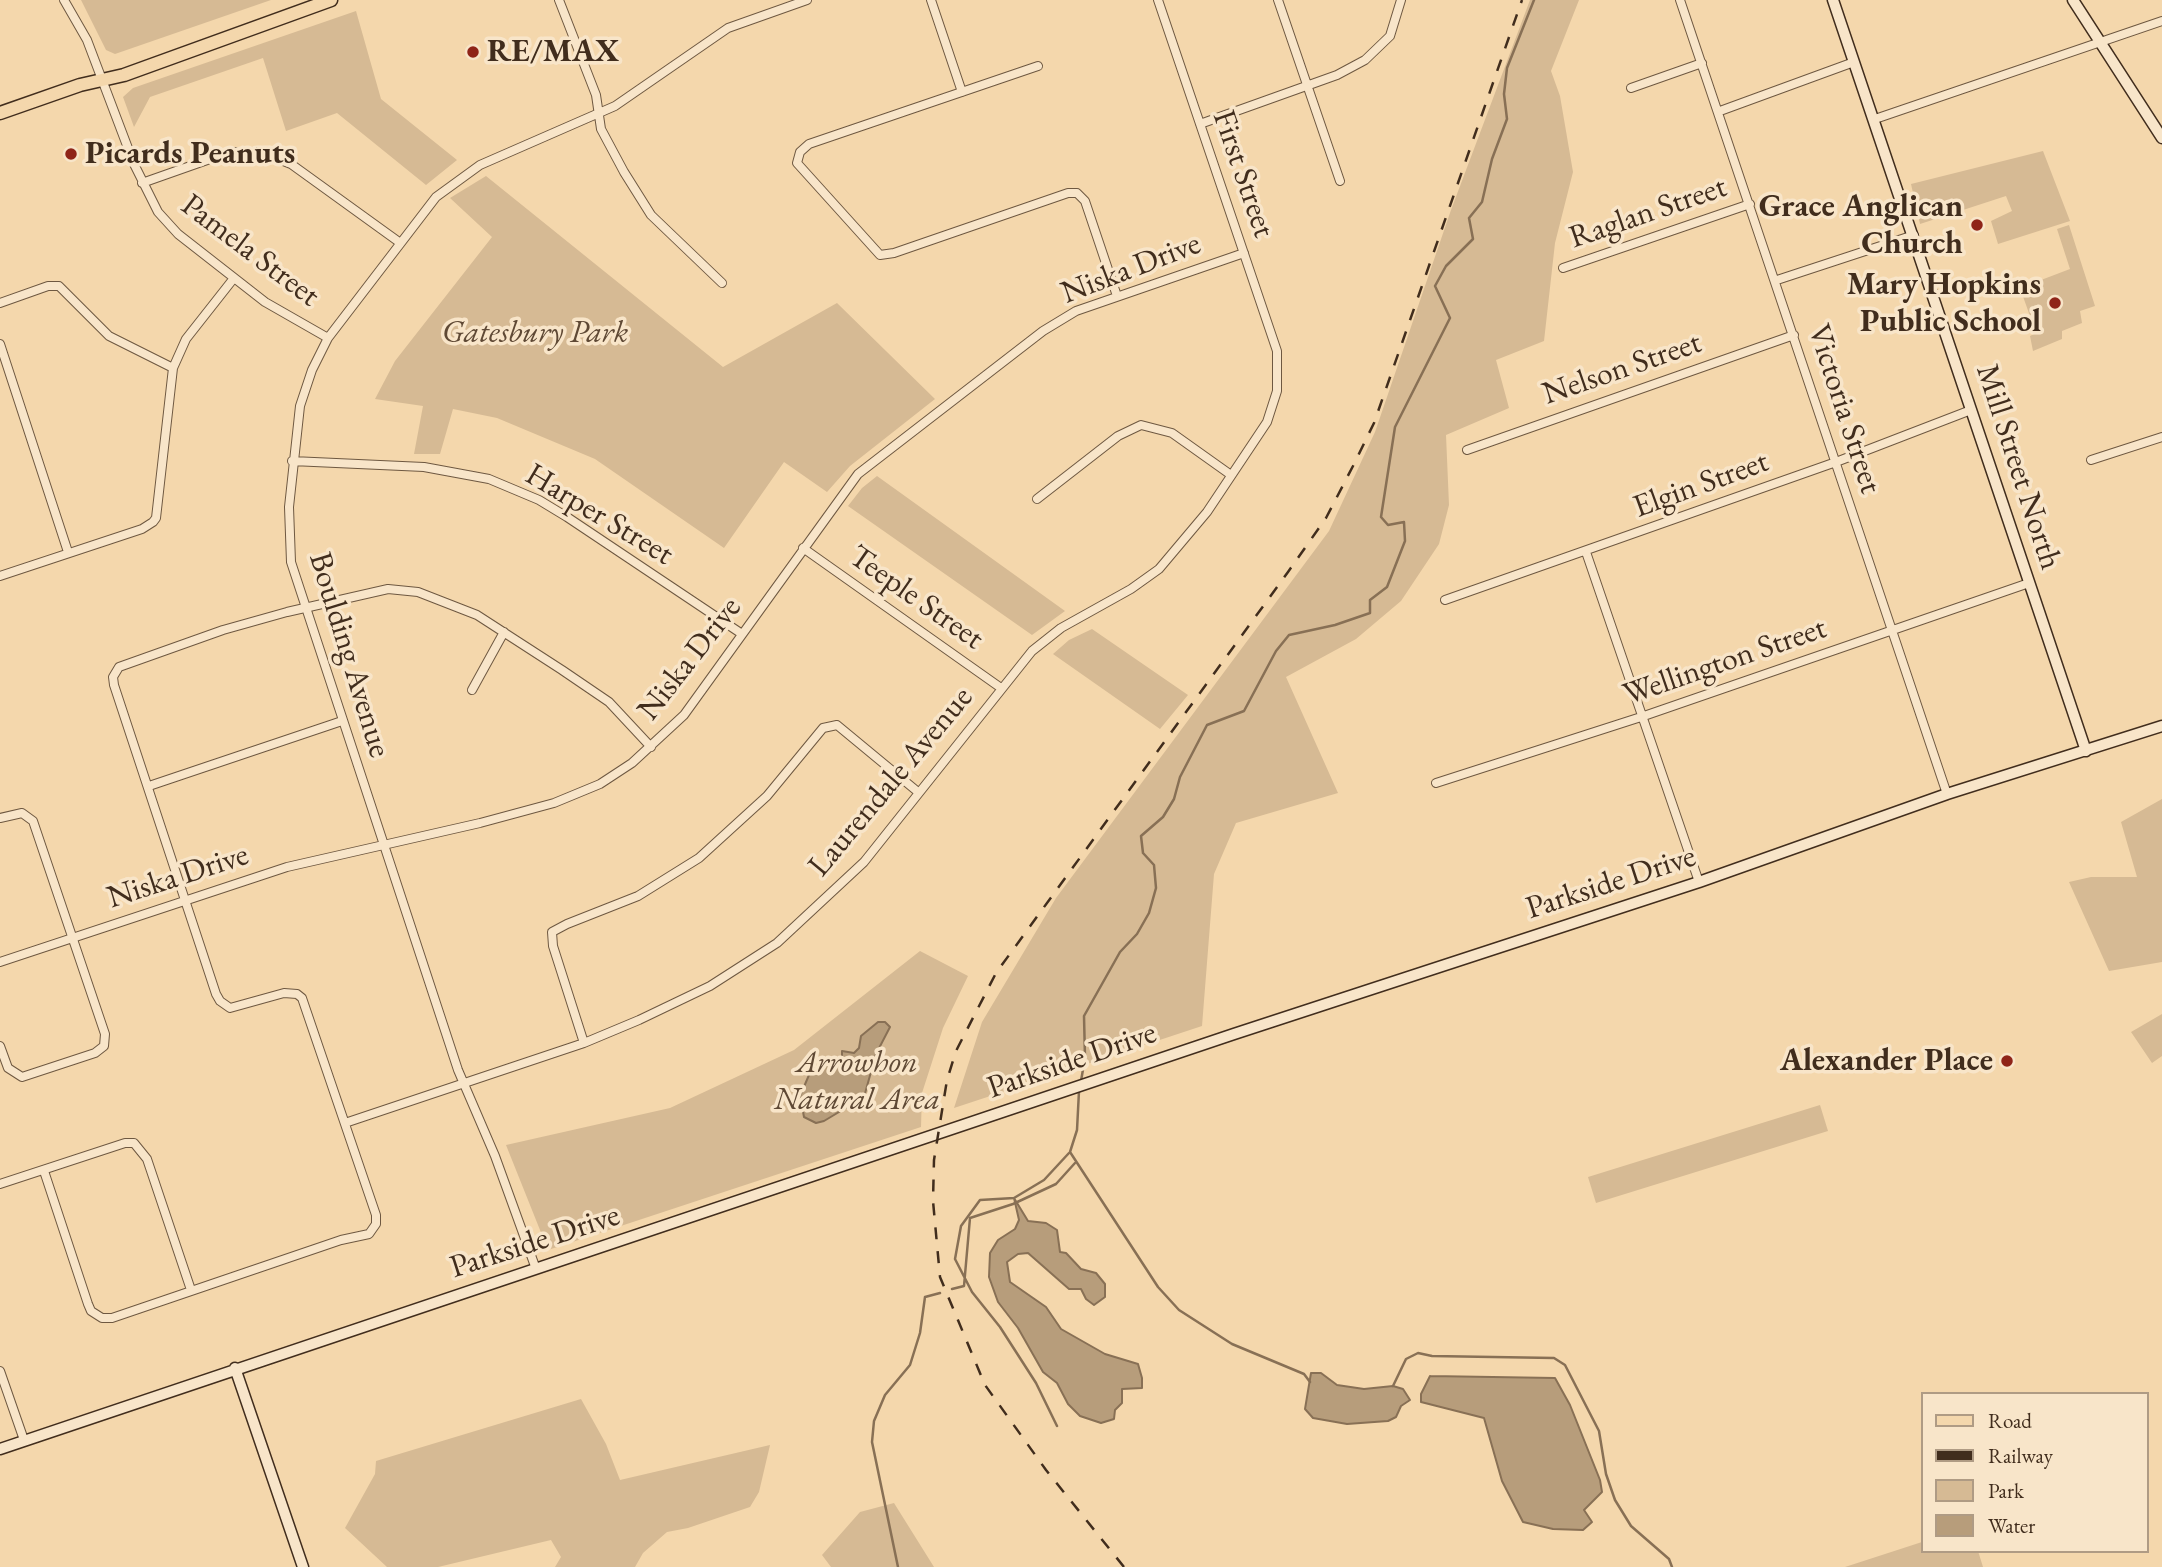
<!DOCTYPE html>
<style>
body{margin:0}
#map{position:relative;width:2162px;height:1567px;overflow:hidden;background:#f4d7ac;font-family:"EB Garamond",serif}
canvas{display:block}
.legend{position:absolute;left:1921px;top:1392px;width:228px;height:161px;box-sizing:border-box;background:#f8e5c9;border:2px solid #af9b84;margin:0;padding:9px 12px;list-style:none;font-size:21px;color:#412d1d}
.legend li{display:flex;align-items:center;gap:14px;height:35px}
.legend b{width:35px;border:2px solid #af9b84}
</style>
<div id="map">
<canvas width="2162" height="1567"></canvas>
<ul class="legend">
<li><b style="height:9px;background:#f4d7ac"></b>Road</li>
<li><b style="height:9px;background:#412d1d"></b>Railway</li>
<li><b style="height:19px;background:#d6ba94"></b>Park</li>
<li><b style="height:19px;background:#b79d7b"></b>Water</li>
</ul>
</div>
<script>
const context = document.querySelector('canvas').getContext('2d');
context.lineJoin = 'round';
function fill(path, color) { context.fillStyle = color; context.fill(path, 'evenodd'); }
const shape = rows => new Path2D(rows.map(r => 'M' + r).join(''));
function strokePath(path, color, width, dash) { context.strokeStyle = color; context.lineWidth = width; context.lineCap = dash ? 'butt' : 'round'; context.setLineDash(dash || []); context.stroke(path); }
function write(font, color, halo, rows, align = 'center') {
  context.font = font + ' "EB Garamond",serif'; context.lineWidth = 7; context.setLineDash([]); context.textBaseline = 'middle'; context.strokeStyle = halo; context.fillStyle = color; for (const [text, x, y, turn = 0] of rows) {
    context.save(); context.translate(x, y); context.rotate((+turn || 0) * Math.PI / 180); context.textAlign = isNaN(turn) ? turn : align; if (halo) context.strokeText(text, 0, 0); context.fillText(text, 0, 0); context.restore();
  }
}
fill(shape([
 [81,0,271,0,115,54,106,50],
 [1530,0,1579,0,1551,71,1560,96,1573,172,1555,243,1544,341,1496,360,1509,408,1446,435,1449,505,1439,544,1401,601,1356,639,1286,677,1338,793,1236,823,1214,874,1202,1026,954,1108,982,1022,1056,898,1329,531,1375,432,1451,210],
 [356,11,381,99,457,160,426,185,337,113,286,131,263,58,150,97,134,127,123,97,133,88],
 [2043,151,2070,221,1998,244,1991,221,2012,211,2006,196,1920,224,1911,184],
 [486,176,723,367,837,303,935,399,850,466,827,492,784,462,724,548,595,459,497,418,453,409,440,454,414,454,423,406,375,399,395,361,492,237,450,198],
 [2069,225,2095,306,2080,311,2082,323,2062,331,2062,339,2033,351,2030,336,2036,333,2020,288,2070,269,2057,229],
 [877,476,1065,611,1032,635,848,506,862,488],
 [1092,629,1188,695,1160,729,1053,654,1069,640],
 [2162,799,2162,962,2109,971,2069,882,2091,877,2137,877,2121,822],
 [920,951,968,976,943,1028,922,1093,921,1127,548,1250,506,1145,670,1108,794,1050],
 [2162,1014,2162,1056,2152,1063,2131,1032],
 [1820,1105,1828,1131,1596,1203,1588,1177],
 [581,1399,606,1444,620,1480,770,1445,759,1492,750,1507,688,1528,667,1532,643,1553,635,1567,555,1567,561,1557,551,1540,438,1567,387,1567,345,1528,375,1474,376,1461],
 [894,1503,934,1567,831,1567,822,1555,860,1512],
 [1922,1542,1922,1551,1978,1551,1983,1567,1845,1567]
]), '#d6ba94');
const water = shape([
 [878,1022,885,1022,890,1027,876,1054,864,1097,824,1121,816,1123,804,1117,800,1096,812,1068,835,1064,842,1058,842,1051,854,1053,859,1048,861,1036,878,1022],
 [1014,1198,1028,1221,1046,1223,1057,1230,1060,1252,1066,1253,1081,1269,1096,1273,1105,1284,1105,1297,1094,1305,1086,1299,1081,1289,1069,1289,1028,1253,1018,1254,1007,1262,1010,1282,1046,1307,1061,1329,1105,1354,1138,1364,1142,1378,1142,1388,1122,1389,1122,1403,1115,1410,1114,1419,1101,1423,1080,1416,1068,1404,1057,1383,1043,1372,1018,1328,998,1302,989,1277,990,1253,998,1240,1015,1229,1019,1220,1014,1198],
 [1311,1373,1321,1373,1337,1385,1364,1389,1393,1386,1403,1389,1410,1400,1401,1406,1396,1417,1388,1421,1347,1424,1313,1418,1305,1409,1311,1373],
 [1430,1376,1555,1378,1570,1405,1600,1480,1602,1492,1584,1510,1592,1522,1583,1530,1553,1529,1523,1522,1502,1481,1484,1418,1421,1402,1421,1394,1430,1376]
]);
fill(water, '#b79d7b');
strokePath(water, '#887055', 2);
strokePath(shape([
 [1081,1081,1085,1058,1084,1016,1120,952,1137,934,1149,913,1156,888,1154,865,1143,853,1141,836,1163,817,1174,799,1180,777,1207,725,1244,711,1276,651,1289,635,1335,625,1370,613,1370,600,1387,587,1405,541,1404,522,1388,525,1381,517,1395,427,1450,318,1435,286,1446,266,1473,239,1469,218,1482,202,1492,159,1507,119,1504,94,1507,68,1534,0],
 [1079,1091,1077,1130,1070,1152,1158,1287,1179,1310,1232,1344,1304,1374,1310,1382],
 [952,1289,964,1286,970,1218,1013,1204,1056,1184,1075,1163],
 [1393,1386,1406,1359,1418,1353,1432,1356,1554,1358,1565,1365,1599,1431,1606,1474,1615,1500,1631,1526,1669,1559,1672,1567],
 [1057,1426,1036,1383,1000,1327,972,1292,955,1259,961,1226,980,1200,1014,1198,1044,1180,1069,1153],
 [898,1567,872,1442,874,1421,885,1395,910,1365,920,1333,925,1297,940,1293]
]), '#887055', 2.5);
const street = shape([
 [64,0,87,40,134,164,158,212,178,234,265,302,328,338],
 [559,0,596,95,601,129,624,172,651,215,722,283],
 [931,0,962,92],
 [1278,0,1340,181],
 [1680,0,1947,794],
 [1038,66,809,144,800,152,797,163,880,255,894,253,1068,193,1077,193,1085,201,1117,296],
 [1631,88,1702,63],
 [1720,111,1854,62],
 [1875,119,2162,21],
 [1200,124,1337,75,1365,60,1390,36,1401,0],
 [142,183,230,152,261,152,291,164,399,242],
 [1563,268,1750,204],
 [1777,280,1914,235],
 [0,303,48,286,59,286,109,336,173,368],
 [0,344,68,552],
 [1467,450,1794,335],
 [2091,460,2162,437],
 [292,461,424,467,489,479,539,500,567,517,742,634],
 [1037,499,1118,436,1141,425,1172,433,1231,475],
 [803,548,1001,688],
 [1586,552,1699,882],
 [0,576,142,529,153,522,156,518,173,368,186,339,234,278],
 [1445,600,1836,462,1971,410],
 [472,690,504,632],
 [1436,783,1641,717,2029,583],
 [149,786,342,721],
 [0,818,22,813,33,821,105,1034,104,1046,95,1053,22,1077,8,1068,0,1046],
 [0,962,287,867,480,823,554,803,600,784,632,763,684,715,858,474,1043,331,1076,311,1244,253],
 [584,1043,553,946,552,932,567,924,638,896,699,858,767,796,823,728,837,725,918,792],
 [345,1123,584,1043,639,1020,710,986,777,943,864,862,1032,651,1061,628,1131,589,1159,569,1207,512,1267,422,1277,391,1277,351,1158,0],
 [44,1171,88,1304,91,1311,102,1318,112,1318,341,1240,369,1234,376,1224,376,1215,302,998,297,994,284,993,230,1008,220,1001,216,994,114,685,113,677,119,667,223,630,287,612,388,589,418,592,477,615,562,670,609,702,651,747],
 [0,1184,125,1143,134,1143,147,1159,191,1290],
 [536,1269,495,1156,458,1070,291,562,289,507,300,406,312,370,328,338,436,197,480,165,615,106,728,28,807,0],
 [0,1371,24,1440]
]);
const secondary = shape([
 [1833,0,2086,751],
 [2073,0,2162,138],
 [235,1368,303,1567],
 [0,1449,1234,1034,1699,882,1947,794,2162,726]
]);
const primary = shape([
 [0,113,80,85,124,75,331,0]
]);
strokePath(street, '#6e5841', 10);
strokePath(secondary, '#412d1d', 13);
strokePath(primary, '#412d1d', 15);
strokePath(street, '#f8e5c9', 8);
strokePath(secondary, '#f8e5c9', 10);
strokePath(primary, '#f4d7ac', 12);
strokePath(shape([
 [1124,1567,1046,1470,985,1385,940,1277,933,1201,934,1160,947,1080,956,1051,996,973,1288,572,1326,518,1353,466,1374,423,1522,0]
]), '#412d1d', 2.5, [12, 12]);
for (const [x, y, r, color] of [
 [473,52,7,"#8f2418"],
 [71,154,7,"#8f2418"],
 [1977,225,7,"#8f2418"],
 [2055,303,7,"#8f2418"],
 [2007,1061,7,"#8f2418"]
]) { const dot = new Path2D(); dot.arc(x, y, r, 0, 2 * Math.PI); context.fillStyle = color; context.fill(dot); strokePath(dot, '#f8e5c9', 2.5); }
write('bold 32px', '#412d1d', '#f8e5c9', [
 ["RE/MAX",487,52,"left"],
 ["Picards Peanuts",85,154,"left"],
 ["Grace Anglican",1963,207],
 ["Church",1963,244],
 ["Mary Hopkins",2041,285],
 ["Public School",2041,322],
 ["Alexander Place",1993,1061]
], 'right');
write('32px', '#412d1d', '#f8e5c9', [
 ["First Street",1243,174,71],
 ["Raglan Street",1648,213,-19],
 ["Pamela Street",250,251,37],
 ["Niska Drive",1131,269,-21],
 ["Nelson Street",1622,369,-19],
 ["Victoria Street",1844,409,72],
 ["Mill Street North",2018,467,72],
 ["Elgin Street",1701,485,-20],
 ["Harper Street",599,515,31],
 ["Teeple Street",916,598,35],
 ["Boulding Avenue",349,655,73],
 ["Niska Drive",690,659,-52],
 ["Wellington Street",1725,662,-19],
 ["Laurendale Avenue",891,782,-50],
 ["Niska Drive",178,877,-18],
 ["Parkside Drive",1611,883,-18],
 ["Parkside Drive",1072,1061,-19],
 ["Parkside Drive",535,1242,-18]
]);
write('italic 32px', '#5f4935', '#f8e5c9', [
 ["Gatesbury Park",535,333],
 ["Arrowhon",857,1063],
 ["Natural Area",857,1100]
]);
</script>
